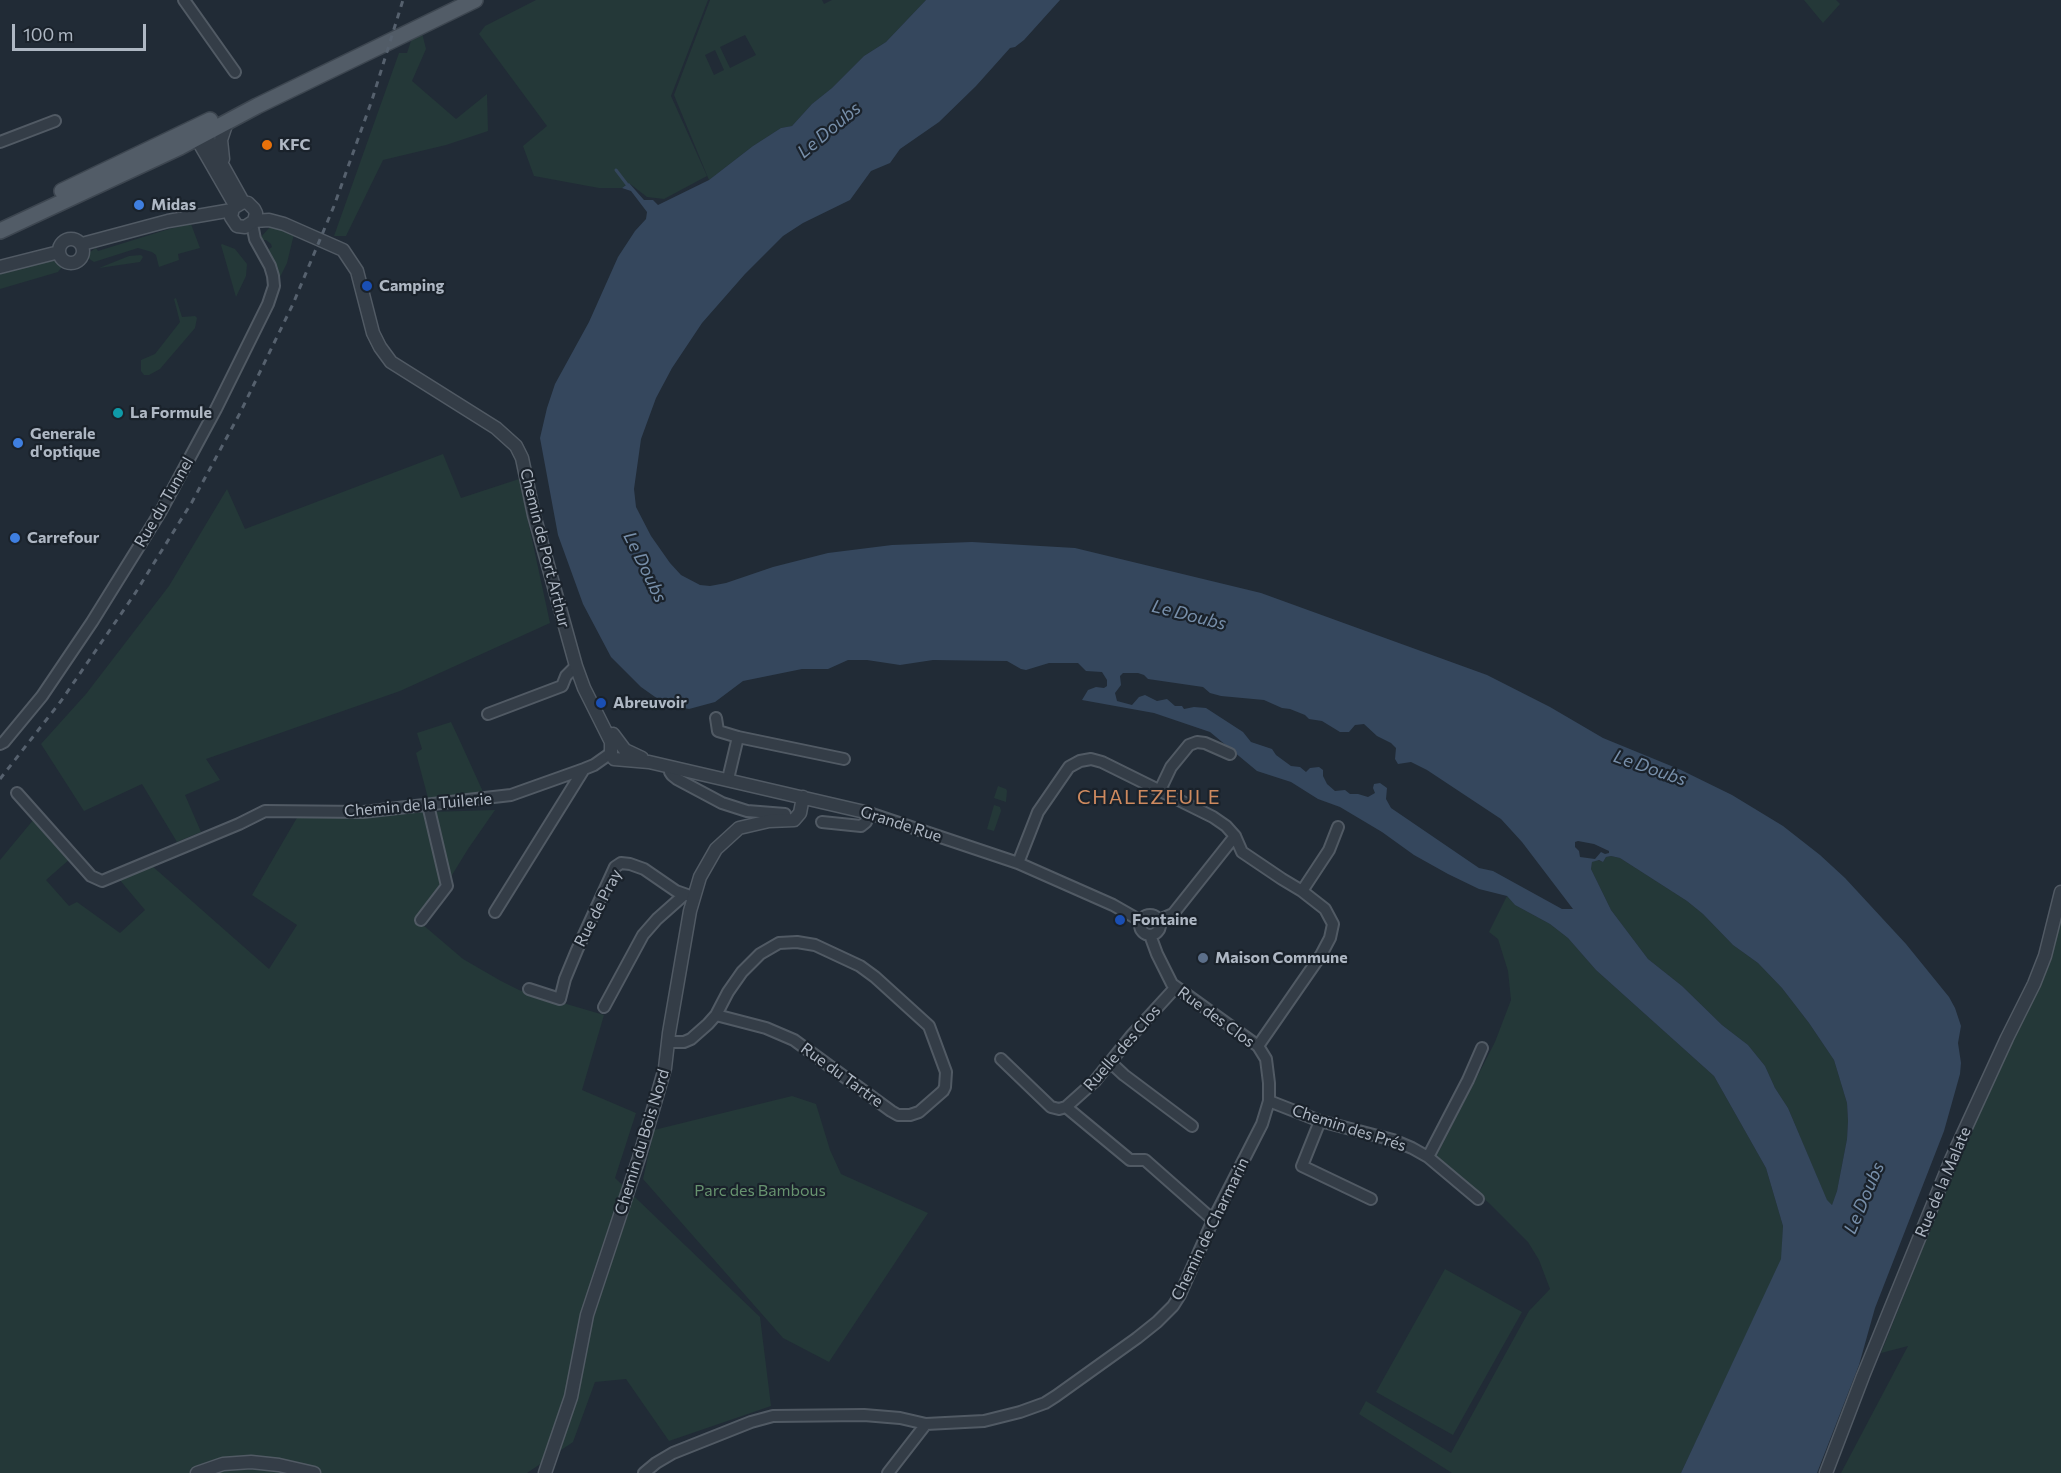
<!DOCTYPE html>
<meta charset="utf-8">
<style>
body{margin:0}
#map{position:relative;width:2061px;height:1473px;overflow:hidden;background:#212b36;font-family:Commissioner,sans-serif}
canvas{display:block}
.scale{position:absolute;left:12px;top:24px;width:134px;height:27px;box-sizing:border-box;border:3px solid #aeb7c3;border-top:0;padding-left:8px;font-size:18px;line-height:21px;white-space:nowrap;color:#aeb7c3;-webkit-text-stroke:4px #1a222b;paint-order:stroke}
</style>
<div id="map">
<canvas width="2061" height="1473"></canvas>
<div class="scale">100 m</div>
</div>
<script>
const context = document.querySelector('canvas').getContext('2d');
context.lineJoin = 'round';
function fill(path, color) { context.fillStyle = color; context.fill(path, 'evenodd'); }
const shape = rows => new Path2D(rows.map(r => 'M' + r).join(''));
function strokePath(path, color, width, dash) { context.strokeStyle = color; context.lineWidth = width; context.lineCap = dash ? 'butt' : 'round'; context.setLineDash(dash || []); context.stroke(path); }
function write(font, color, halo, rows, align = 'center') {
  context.font = font + ' Commissioner,sans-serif'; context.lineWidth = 4.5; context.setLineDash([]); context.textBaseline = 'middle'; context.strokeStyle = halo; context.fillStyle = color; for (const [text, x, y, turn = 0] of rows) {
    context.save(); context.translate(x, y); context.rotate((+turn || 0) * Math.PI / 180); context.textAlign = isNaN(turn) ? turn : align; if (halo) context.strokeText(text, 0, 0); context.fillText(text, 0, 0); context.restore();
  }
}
fill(shape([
 [536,0,708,0,671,96,707,176,664,199,647,197,629,183,622,188,599,188,534,176,523,146,547,126,479,34,485,26],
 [710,0,822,0,824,4,832,0,926,0,886,42,864,56,832,88,812,104,792,126,781,128,753,146,709,180,674,95],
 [745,35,756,55,730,68,720,47],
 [715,50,724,70,714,75,705,55],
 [1804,0,1836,0,1840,4,1823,23],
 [422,33,426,49,412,81,456,119,487,94,488,131,446,145,383,160,346,236,334,236,399,53,407,53,412,38],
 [270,223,294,234,287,263,278,281,266,251,272,247,271,244,266,240,261,240,261,237,269,228],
 [191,224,200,248,178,254,179,260,159,267,156,255,152,252,138,248,94,262,88,258,90,252,96,248,98,251,169,229],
 [222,244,235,249,247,264,246,276,236,297,221,245],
 [141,255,143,257,140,262,99,268,129,256],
 [46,261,56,261,61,264,61,268,58,272,0,289,0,272],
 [176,298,182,317,195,316,197,318,195,328,160,369,149,375,144,375,141,371,141,360,155,354,180,322,174,299],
 [443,454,461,498,519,479,550,623,400,691,206,759,220,780,185,795,201,832,177,842,142,784,84,811,41,744,86,694,169,586,227,489,245,529],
 [451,722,459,739,484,794,435,800,428,798,416,753,422,749,417,733],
 [998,786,1006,789,1007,791,1006,802,994,798],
 [994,805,1000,807,1001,811,994,831,987,829],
 [495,810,468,849,422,924,463,959,501,981,519,990,604,1015,582,1090,636,1113,615,1178,760,1317,771,1406,669,1441,626,1379,595,1382,573,1442,527,1473,0,1473,0,860,34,819,71,858,46,880,69,906,77,902,120,933,145,910,119,879,151,865,269,969,297,925,252,895,298,816],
 [1611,856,1620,858,1687,901,1703,914,1733,945,1758,963,1782,988,1809,1023,1834,1060,1847,1103,1848,1121,1847,1139,1837,1191,1832,1205,1827,1201,1788,1108,1775,1088,1765,1066,1748,1045,1722,1025,1682,986,1648,959,1611,910,1591,869,1592,862,1597,860,1603,862,1606,857],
 [1507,896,1515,905,1550,924,1568,938,1596,970,1714,1076,1766,1168,1783,1226,1782,1259,1681,1473,1452,1473,1359,1414,1366,1401,1451,1453,1529,1311,1550,1289,1539,1260,1528,1242,1490,1204,1436,1157,1495,1042,1511,1000,1508,971,1498,939,1489,932],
 [2061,921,2061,1473,1841,1473,1908,1346,1881,1353,1968,1135,2055,941],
 [792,1096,816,1104,830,1150,841,1174,928,1213,829,1362,783,1338,643,1179,654,1130],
 [1445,1269,1522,1312,1453,1435,1376,1392]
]), '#243838');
fill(shape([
 [926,0,1060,0,1024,40,1015,47,1010,48,976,86,939,122,900,149,890,163,871,171,850,200,803,223,783,236,745,274,702,323,672,368,656,398,641,439,634,489,636,507,651,536,670,563,681,575,700,585,710,586,726,583,773,567,828,553,892,545,972,542,1075,548,1261,593,1487,675,1550,707,1603,738,1681,770,1732,795,1783,826,1820,855,1845,878,1906,944,1949,997,1955,1008,1961,1026,1958,1043,1961,1063,1960,1074,1944,1131,1875,1308,1859,1365,1817,1473,1681,1473,1781,1259,1783,1226,1766,1168,1714,1076,1596,970,1568,938,1550,924,1515,905,1507,896,1479,889,1448,874,1414,855,1382,832,1340,807,1318,799,1291,782,1257,771,1210,732,1154,713,1082,700,1088,690,1096,687,1104,688,1107,686,1107,680,1102,672,1086,671,1078,663,1049,663,1026,670,1021,669,1007,661,933,660,900,665,867,660,848,660,828,669,802,669,743,681,715,702,689,709,665,704,641,687,611,657,583,604,558,535,540,438,547,408,555,384,589,322,618,257,635,231,646,219,647,212,631,191,622,188,629,183,644,200,653,200,658,205,709,180,753,146,781,128,792,126,812,104,832,88,864,56,886,42],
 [1123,673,1138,673,1144,675,1148,679,1203,687,1210,693,1221,696,1264,700,1282,708,1290,709,1305,715,1309,719,1322,721,1340,732,1349,732,1355,725,1364,724,1377,736,1391,743,1396,748,1395,759,1398,764,1411,762,1427,770,1501,819,1522,842,1573,909,1562,909,1493,871,1479,868,1391,808,1386,799,1387,788,1380,783,1374,784,1373,788,1375,793,1368,797,1358,794,1350,794,1345,790,1335,791,1327,784,1323,776,1323,770,1319,767,1310,768,1306,772,1300,767,1291,766,1276,755,1272,749,1251,742,1243,732,1206,708,1194,707,1184,709,1182,706,1175,706,1167,699,1157,701,1145,695,1139,697,1132,705,1117,701,1115,693,1121,685,1120,676],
 [1578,841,1594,844,1609,851,1609,853,1605,854,1601,852,1595,859,1580,857,1579,851,1575,847,1575,842],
 [1611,856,1620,858,1687,901,1703,914,1733,945,1758,963,1782,988,1809,1023,1834,1060,1847,1103,1848,1121,1847,1139,1837,1191,1832,1205,1827,1200,1788,1108,1775,1088,1765,1066,1748,1045,1722,1025,1682,986,1648,959,1611,910,1591,869,1592,862,1599,860,1603,862,1606,857]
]), '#35475d');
strokePath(shape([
 [616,170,629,187]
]), '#35475d', 3);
const minor = shape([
 [184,0,235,72],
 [0,142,55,121],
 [488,714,562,686,566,676,576,666],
 [716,718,718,731,738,737],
 [0,744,4,742,42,696,92,622,161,511,216,409,268,304,274,286,273,276,270,266,255,239,252,224],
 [671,767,670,772,672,775,677,779,722,803,747,811,785,814],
 [728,779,738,737,844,759],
 [1160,790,1171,767,1189,745,1197,742,1205,743,1230,754],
 [17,793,91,876,102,881,239,824,265,811,363,812,511,795,584,769,594,765,611,753],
 [822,822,861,826,866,822,869,813,1018,863,1113,905,1141,921],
 [1018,863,1038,812,1069,767,1080,761,1091,759,1102,762,1213,817,1226,826,1235,836,1242,852,1282,879,1302,891,1325,909,1333,924,1330,938,1321,955,1258,1046],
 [1302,891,1329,850,1338,827],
 [495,912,584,769],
 '1140 925a10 10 0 1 1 20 0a10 10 0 1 1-20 0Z',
 [421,920,447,886,428,805],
 [1159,920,1173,914,1235,836],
 [529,989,560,999,565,979,577,950,615,867,621,863,630,864,644,869,676,891,693,897],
 [604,1007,643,935,657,919,684,895],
 [668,1042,684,1042,691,1039,708,1024,716,1015,728,992,742,972,760,954,779,943,797,942,815,945,860,966,875,977,929,1026,946,1072,945,1087,943,1091,919,1112,910,1115,898,1115,891,1111,794,1040,766,1028,716,1015],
 [1001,1059,1051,1107,1059,1109,1066,1107],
 [1110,1062,1124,1075,1192,1126],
 [1269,1101,1320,1121,1393,1140,1412,1148,1428,1157,1478,1199],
 [1066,1107,1130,1160,1145,1160,1213,1220],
 [1066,1107,1095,1081,1132,1035,1176,987],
 [1320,1121,1302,1166,1371,1199],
 [1428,1157,1468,1080,1482,1048],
 [644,1473,656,1463,673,1453,751,1422,773,1416,864,1415,900,1418,926,1424,984,1421,1020,1412,1045,1403,1056,1396,1137,1338,1157,1322,1173,1306,1180,1295,1213,1220,1262,1124,1269,1101,1269,1083,1266,1059,1258,1046,1172,984,1157,954,1150,935],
 [888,1473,926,1424]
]);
const tertiary = shape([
 [199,130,205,134,243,202,248,203,254,209,256,213,254,221,245,227,237,226,231,217,233,208,243,202],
 [196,132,197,139,235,205],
 [223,159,221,140,227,122],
 [254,221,269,220,284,224,343,250,357,271,373,333,380,347,391,362,496,428,516,446,522,458,534,515,576,666,584,688,611,742,611,755,614,759,649,762,869,813],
 '59 251a12 12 0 1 1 24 0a12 12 0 1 1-24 0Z',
 [82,244,168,221,232,210],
 [0,267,59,252],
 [613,734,625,750,642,758],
 [197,1473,223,1464,251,1462,279,1465,314,1473],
 [545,1473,571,1397,587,1315,639,1158,665,1068,669,1033,690,911,700,877,716,849,739,828,769,821,794,820,800,813,803,797],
 [1826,1473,1863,1376,1951,1160,2007,1038,2034,984,2045,956,2061,892]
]);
const primary = shape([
 [62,191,210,120],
 [0,231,180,147,257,106,475,0]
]);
strokePath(minor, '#515a64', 14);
strokePath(tertiary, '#515a64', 15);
strokePath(primary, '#3d4650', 18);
strokePath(minor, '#343d47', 10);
strokePath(tertiary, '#343d47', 12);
strokePath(primary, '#525c67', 15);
strokePath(shape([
 [0,779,61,701,134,595,192,502,240,413,293,304,334,206,372,100,403,0]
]), '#56616e', 3, [6, 6]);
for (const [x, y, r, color] of [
 [267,145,6,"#e8710a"],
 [139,205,6,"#3f7fe0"],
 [367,286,6,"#1a4fb4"],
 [118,413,6,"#0f9aa8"],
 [18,443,6,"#3f7fe0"],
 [15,538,6,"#3f7fe0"],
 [601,703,6,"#1a4fb4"],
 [1120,920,6,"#1a4fb4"],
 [1203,958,6,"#5c6f8a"]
]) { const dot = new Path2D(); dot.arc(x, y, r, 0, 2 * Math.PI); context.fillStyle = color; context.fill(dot); strokePath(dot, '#1a222b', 2); }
write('bold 16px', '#aeb7c3', '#1a222b', [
 ["KFC",279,145],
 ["Midas",151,205],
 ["Camping",379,286],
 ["La Formule",130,413],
 ["Generale",30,434],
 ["d'optique",30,452],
 ["Carrefour",27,538],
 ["Abreuvoir",613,703],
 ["Fontaine",1132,920],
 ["Maison Commune",1215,958]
], 'left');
write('16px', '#aeb7c3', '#1a222b', [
 ["Rue du Tunnel",164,502,-60],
 ["Chemin de Port Arthur",545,548,76],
 ["Chemin de la Tuilerie",418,805,-5],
 ["Grande Rue",901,824,18],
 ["Rue de Pray",598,908,-63],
 ["Rue des Clos",1216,1017,36],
 ["Ruelle des Clos",1122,1048,-49],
 ["Rue du Tartre",842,1075,36],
 ["Chemin des Prés",1349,1128,18],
 ["Chemin du Bois Nord",642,1142,-73],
 ["Rue de la Malate",1943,1182,-67],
 ["Chemin de Charmarin",1210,1229,-64]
]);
write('16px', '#67936f', '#1a222b', [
 ["Parc des Bambous",760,1191]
]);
write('italic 18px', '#778faa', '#1a222b', [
 ["Le Doubs",829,130,-40],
 ["Le Doubs",645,567,64],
 ["Le Doubs",1189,615,14],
 ["Le Doubs",1650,768,19],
 ["Le Doubs",1864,1198,-67]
]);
context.letterSpacing = '1.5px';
write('20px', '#ce8a5f', '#1a222b', [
 ["CHALEZEULE",1149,797]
]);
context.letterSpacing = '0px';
</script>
